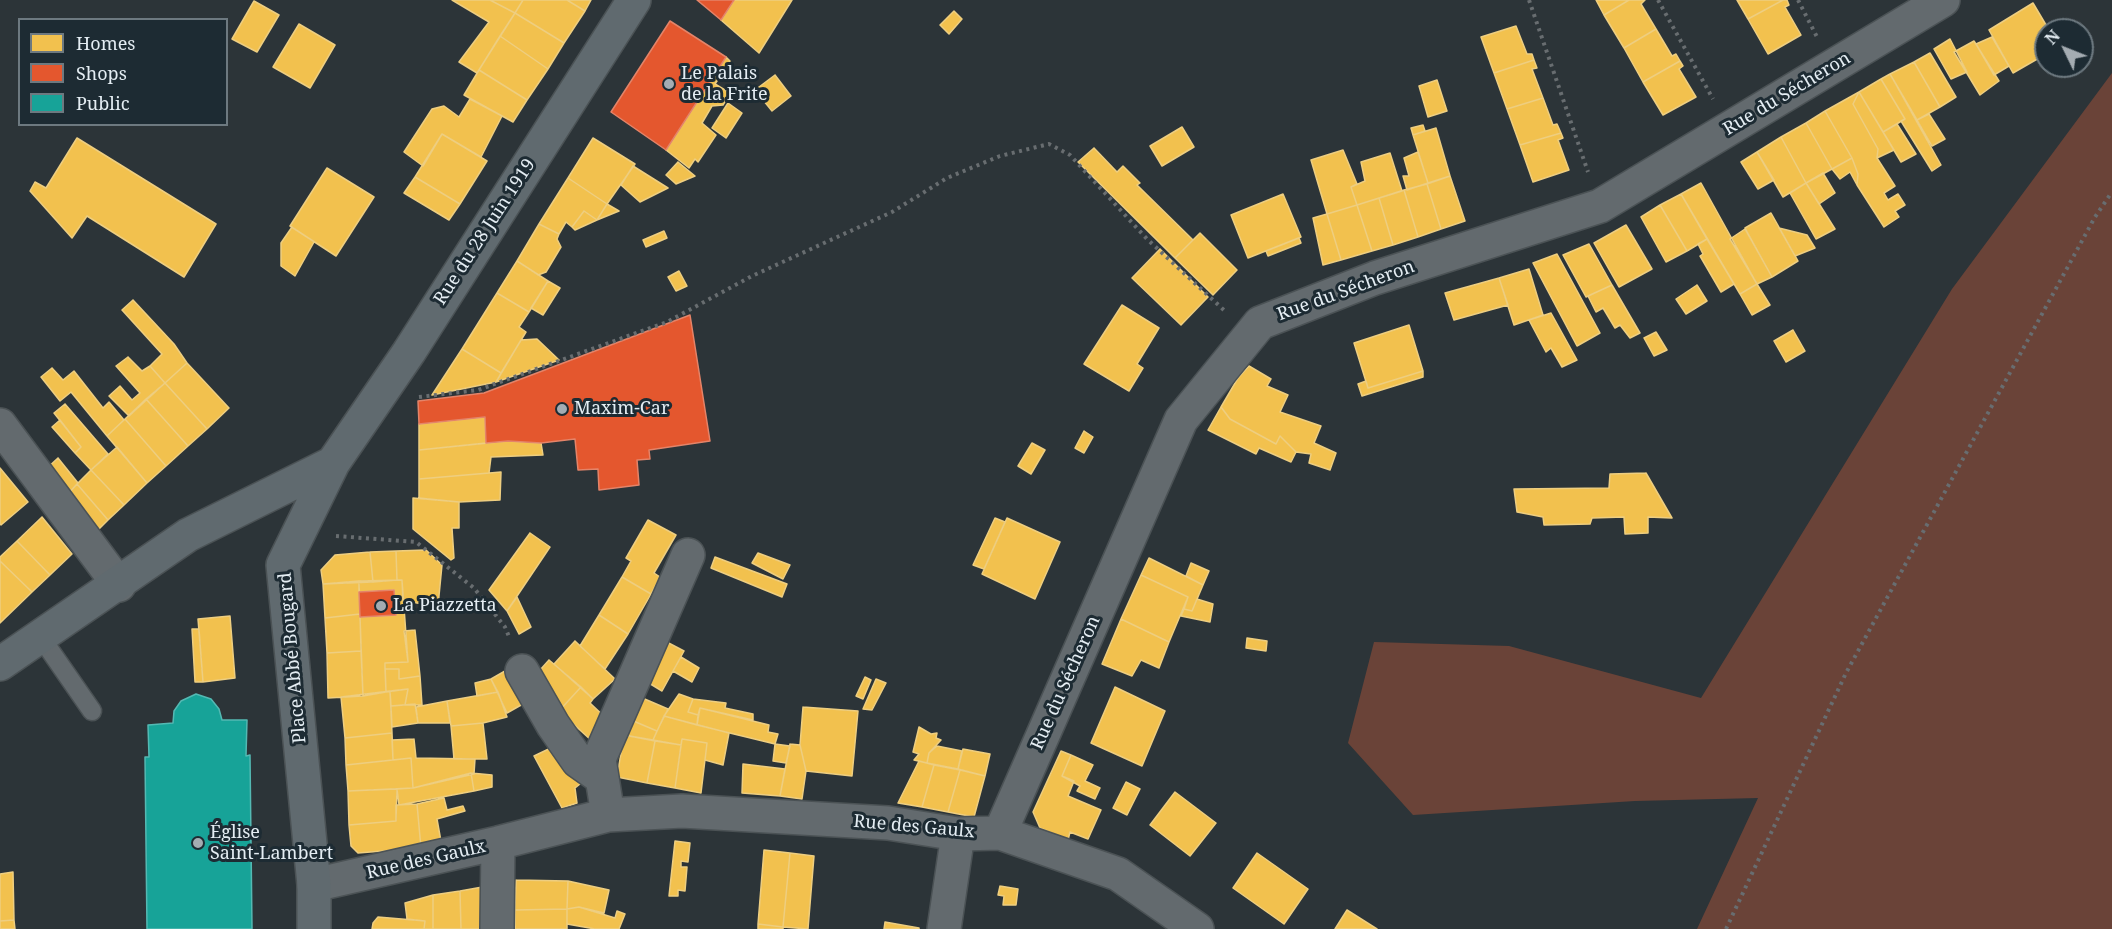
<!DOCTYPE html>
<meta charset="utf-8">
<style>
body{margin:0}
#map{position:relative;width:2112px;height:929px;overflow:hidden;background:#2c3438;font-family:"Noto Serif",serif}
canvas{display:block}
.legend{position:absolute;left:18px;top:18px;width:210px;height:108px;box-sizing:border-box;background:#1d2b33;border:2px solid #6d7980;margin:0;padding:8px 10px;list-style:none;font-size:18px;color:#e4edf3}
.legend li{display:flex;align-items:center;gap:12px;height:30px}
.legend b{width:30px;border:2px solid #6d7980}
.north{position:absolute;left:2034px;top:18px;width:60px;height:60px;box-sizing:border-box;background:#1d2b33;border:2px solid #6d7980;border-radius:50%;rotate:313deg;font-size:16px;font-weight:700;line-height:24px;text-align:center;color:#e4edf3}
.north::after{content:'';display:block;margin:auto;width:21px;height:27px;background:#a4acb2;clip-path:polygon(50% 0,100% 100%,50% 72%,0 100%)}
</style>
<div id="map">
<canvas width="2112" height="929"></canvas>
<ul class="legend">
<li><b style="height:16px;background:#f2c14e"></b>Homes</li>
<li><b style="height:16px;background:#e4572e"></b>Shops</li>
<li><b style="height:16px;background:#17a398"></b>Public</li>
</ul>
<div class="north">N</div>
</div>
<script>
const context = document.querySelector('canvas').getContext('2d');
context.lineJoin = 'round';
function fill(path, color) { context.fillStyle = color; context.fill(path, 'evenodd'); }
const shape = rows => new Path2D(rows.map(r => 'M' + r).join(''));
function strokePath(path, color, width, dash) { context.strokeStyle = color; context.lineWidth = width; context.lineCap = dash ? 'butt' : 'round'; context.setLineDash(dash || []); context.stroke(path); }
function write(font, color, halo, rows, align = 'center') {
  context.font = font + ' "Noto Serif",serif'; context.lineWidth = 6; context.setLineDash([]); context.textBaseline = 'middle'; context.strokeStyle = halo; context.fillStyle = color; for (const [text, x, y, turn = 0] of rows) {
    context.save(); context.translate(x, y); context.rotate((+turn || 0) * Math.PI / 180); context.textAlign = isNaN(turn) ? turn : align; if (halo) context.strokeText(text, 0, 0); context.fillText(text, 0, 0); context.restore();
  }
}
fill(shape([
 [2112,73,2112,929,1697,929,1758,798,1635,801,1413,815,1348,743,1374,642,1509,646,1701,698,1952,289]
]), '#6a4338');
const homes = shape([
 [452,0,490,0,515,13,477,73,459,62,489,22,452,0],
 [490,0,523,0,515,13,490,0],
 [523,0,567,0,585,11,564,43,515,13,523,0],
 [567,0,591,0,585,11,567,0],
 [734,0,792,0,759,53,721,20,734,0],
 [1596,0,1629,0,1604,15,1596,0],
 [1629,0,1645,0,1641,4,1656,29,1624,48,1604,15,1629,0],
 [1737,0,1783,0,1748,19,1737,0],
 [1783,0,1787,0,1789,5,1785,7,1801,35,1768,54,1748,19,1783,0],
 [254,1,279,15,257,52,232,39,254,1],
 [2033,3,2049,30,2046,30,2046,54,2013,73,1989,30,2033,3],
 [954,11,962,19,949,34,940,25,954,11],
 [515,13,564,43,548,69,500,36,515,13],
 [299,24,335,45,310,88,273,67,299,24],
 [1516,26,1527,54,1532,54,1534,60,1494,73,1481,37,1516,26],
 [1656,29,1672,56,1676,54,1680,61,1643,82,1624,48,1656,29],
 [500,36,548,69,527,100,479,70,500,36],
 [1992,37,2009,66,1994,75,1976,44,1992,37],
 [1950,39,1967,72,1951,79,1934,49,1950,39],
 [1974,41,1999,81,1980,95,1954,52,1974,41],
 [1930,53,1956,97,1940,107,1914,62,1930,53],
 [726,57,730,61,715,84,730,93,723,105,712,106,702,123,716,135,698,162,695,159,689,168,666,150,726,57],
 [1534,60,1537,68,1532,69,1543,98,1507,109,1494,73,1534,60],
 [1680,61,1683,66,1679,69,1696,97,1663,115,1643,82,1680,61],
 [1914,62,1940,107,1917,120,1890,74,1914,62],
 [479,70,527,100,513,122,464,95,479,70],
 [1890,74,1941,165,1932,171,1901,121,1905,119,1881,79,1890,74],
 [775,75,791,96,772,111,755,90,775,75],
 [1881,79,1905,119,1883,132,1859,92,1881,79],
 [1437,80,1447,111,1428,117,1419,86,1437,80],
 [1859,92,1853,104,1878,149,1877,158,1895,186,1884,193,1888,200,1898,194,1905,205,1895,211,1899,217,1884,227,1857,185,1858,174,1852,158,1825,111,1859,92],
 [1859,92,1894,150,1877,158,1878,149,1853,104,1859,92],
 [1543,98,1553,125,1557,124,1561,133,1520,145,1507,109,1543,98],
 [470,99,502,116,481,157,442,134,423,166,404,152,432,109,444,106,459,117,470,99],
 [728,103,742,113,726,138,712,128,728,103],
 [1825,111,1852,158,1832,169,1806,123,1825,111],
 [1929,114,1945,139,1932,146,1917,120,1929,114],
 [1806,123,1832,169,1806,183,1781,137,1806,123],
 [1897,124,1916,154,1901,162,1883,132,1897,124],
 [1423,125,1425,131,1413,135,1411,128,1423,125],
 [1182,127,1194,147,1162,166,1150,146,1182,127],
 [1436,128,1450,176,1428,183,1413,135,1436,128],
 [1561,133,1563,138,1558,140,1569,170,1533,182,1520,145,1561,133],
 [442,134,487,161,460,204,415,177,442,134],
 [1781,137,1806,183,1783,197,1757,152,1781,137],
 [77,138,216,224,184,277,87,216,72,238,30,191,35,182,46,188,77,138],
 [593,138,635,164,607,204,568,178,593,138],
 [1094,148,1117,172,1123,166,1140,183,1137,185,1193,240,1175,258,1078,162,1094,148],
 [1343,150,1357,184,1351,187,1357,205,1327,214,1311,160,1343,150],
 [1418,152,1428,183,1407,190,1403,176,1409,176,1404,158,1418,152],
 [1757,152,1774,180,1758,189,1741,162,1757,152],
 [1390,153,1402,191,1357,205,1351,187,1365,181,1361,162,1390,153],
 [1852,158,1858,174,1857,185,1850,172,1840,179,1832,169,1852,158],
 [678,162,695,176,676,184,666,175,678,162],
 [633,166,668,188,640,202,621,185,633,166],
 [327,168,374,197,336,256,290,226,327,168],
 [1823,173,1835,193,1819,204,1806,183,1823,173],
 [1450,176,1465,221,1441,229,1427,184,1450,176],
 [415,177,460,204,449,220,404,193,415,177],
 [568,178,607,204,597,220,584,211,572,227,566,222,559,234,539,224,568,178],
 [1701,183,1757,284,1740,294,1681,194,1701,183],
 [1806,183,1835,229,1816,239,1790,193,1806,183],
 [1427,184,1441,229,1418,237,1404,190,1427,184],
 [1404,190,1418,237,1393,245,1379,198,1404,190],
 [1283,194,1301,237,1248,258,1231,215,1283,194],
 [1681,194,1707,239,1687,251,1660,205,1681,194],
 [1379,198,1393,245,1372,251,1357,205,1379,198],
 [607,204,619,211,597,220,607,204],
 [1357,205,1372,251,1341,260,1327,214,1357,205],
 [1660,205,1687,251,1666,262,1641,217,1660,205],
 [584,211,597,220,575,230,572,227,584,211],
 [1771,213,1798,261,1772,277,1745,228,1771,213],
 [1327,214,1341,260,1323,265,1313,218,1327,214],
 [539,224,559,234,557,239,561,247,546,272,538,275,517,261,539,224],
 [1626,225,1652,269,1619,287,1594,243,1626,225],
 [292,227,314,242,295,276,281,266,281,243,292,227],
 [1779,228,1807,235,1815,248,1795,256,1779,228],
 [1745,229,1772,277,1757,284,1730,239,1745,229],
 [664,231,667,238,646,247,643,240,664,231],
 [1200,233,1237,270,1213,295,1175,258,1200,233],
 [1299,238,1301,243,1268,256,1266,251,1299,238],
 [1707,239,1734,284,1721,292,1700,256,1703,254,1698,244,1707,239],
 [1589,244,1612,285,1586,297,1563,255,1589,244],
 [1160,249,1208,297,1181,325,1132,278,1160,249],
 [1557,254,1600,333,1577,346,1533,263,1557,254],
 [517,261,548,281,529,312,497,293,517,261],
 [1529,269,1543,315,1514,325,1499,278,1529,269],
 [679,271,687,286,676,291,668,277,679,271],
 [1499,278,1508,305,1454,320,1445,293,1499,278],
 [548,281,560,288,543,315,531,308,548,281],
 [1757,284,1770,305,1752,315,1740,294,1757,284],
 [1612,285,1640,333,1630,338,1620,325,1615,328,1603,308,1596,312,1588,296,1612,285],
 [1697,285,1707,301,1686,314,1676,299,1697,285],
 [497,293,529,312,519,327,526,332,501,373,462,349,497,293],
 [133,300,174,344,187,363,165,383,150,366,162,354,122,310,133,300],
 [1122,305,1159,328,1137,364,1143,368,1129,391,1084,364,1122,305],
 [1551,313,1577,360,1562,367,1551,348,1546,352,1529,320,1551,313],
 [1409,325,1423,371,1368,388,1354,343,1409,325],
 [1793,330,1805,351,1786,362,1774,341,1793,330],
 [1656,332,1667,350,1654,356,1644,338,1656,332],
 [537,339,559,360,496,382,521,340,537,339],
 [462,349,501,373,496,382,432,395,462,349],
 [128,357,142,371,150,366,165,383,129,416,109,396,120,386,132,400,140,393,116,366,128,357],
 [187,363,229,408,207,429,165,383,187,363],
 [1249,366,1271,379,1267,386,1288,395,1280,412,1321,426,1314,443,1336,453,1330,470,1309,463,1311,454,1296,452,1280,436,1276,444,1230,419,1221,407,1238,378,1249,366],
 [52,368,63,380,74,371,103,408,109,402,124,420,107,436,71,392,60,401,41,377,52,368],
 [1423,371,1423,377,1362,396,1358,384,1366,381,1368,388,1423,371],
 [165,383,207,429,188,446,146,399,165,383],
 [146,399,188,446,166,466,125,419,146,399],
 [65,404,108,454,91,470,75,453,81,447,54,413,65,404],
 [1221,407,1230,419,1276,444,1280,436,1296,452,1291,462,1259,448,1256,454,1208,430,1221,407],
 [485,417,486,443,419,450,419,424,485,417],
 [125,419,166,466,147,483,107,436,125,419],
 [60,420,81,447,75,453,52,427,60,420],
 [1084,431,1093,437,1084,453,1075,448,1084,431],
 [508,441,541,443,543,455,491,457,489,473,419,479,419,450,508,441],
 [1032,443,1045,450,1031,474,1018,466,1032,443],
 [117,447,147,483,124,505,91,470,117,447],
 [58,458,78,483,66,496,45,470,58,458],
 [0,468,28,502,1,525,0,523,0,468],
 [91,470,124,505,108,520,77,484,91,470],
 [501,472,500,500,459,502,419,498,419,479,501,472],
 [1646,473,1672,518,1648,517,1648,533,1625,534,1624,517,1592,518,1590,524,1544,525,1543,517,1517,512,1514,489,1609,488,1610,474,1646,473],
 [77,484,108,520,96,532,66,496,77,484],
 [413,498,459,502,459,528,452,528,454,558,451,560,413,529,413,498],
 [42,517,72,554,50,575,17,541,42,517],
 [995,518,1005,522,984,569,973,565,995,518],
 [1007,518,1060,542,1035,599,982,574,1007,518],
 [648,520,676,535,654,573,660,577,651,594,622,577,631,561,626,558,648,520],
 [530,533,550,547,507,611,489,590,530,533],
 [17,541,50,575,32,592,0,561,0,557,17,541],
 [426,550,442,565,438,606,403,601,402,580,397,580,396,551,426,550],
 [396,551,397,580,373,582,370,552,396,551],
 [370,552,373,582,323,584,321,570,335,555,370,552],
 [758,553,790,565,783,579,752,563,758,553],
 [715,557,787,584,782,597,711,568,715,557],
 [1149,558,1203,585,1192,611,1184,609,1188,597,1141,575,1149,558],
 [0,561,32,592,0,623,0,561],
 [1191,563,1209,571,1203,585,1186,576,1191,563],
 [1141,575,1188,597,1169,642,1121,619,1141,575],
 [622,577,651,594,628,634,599,615,622,577],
 [402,580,408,662,385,663,386,692,363,696,360,617,396,615,394,590,359,592,359,581,402,580],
 [359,581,360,614,325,618,323,584,359,581],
 [517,597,531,627,519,634,507,611,517,597],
 [1197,599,1213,604,1210,622,1181,616,1184,609,1192,611,1197,599],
 [360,614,361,651,327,653,325,618,360,614],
 [599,615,628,634,605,669,580,646,599,615],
 [230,616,235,678,203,682,198,619,230,616],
 [1121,619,1169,642,1159,668,1141,660,1132,676,1102,664,1121,619],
 [192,629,199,629,203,682,195,682,192,629],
 [415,630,420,676,399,679,399,669,385,669,385,663,408,662,404,631,415,630],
 [1247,638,1267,641,1266,651,1246,648,1247,638],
 [661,639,684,651,662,691,639,677,661,639],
 [575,641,615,679,593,699,554,664,575,641],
 [361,651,363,696,328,698,327,653,361,651],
 [681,657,699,668,692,682,673,671,681,657],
 [549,660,581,687,559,711,531,680,549,660],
 [512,667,530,700,507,713,491,679,512,667],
 [385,669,399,669,399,679,420,676,422,705,405,705,408,689,386,692,385,669],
 [865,677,871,680,863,699,856,696,865,677],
 [491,679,498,692,477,696,475,683,491,679],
 [876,679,886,683,872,710,863,709,876,679],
 [581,687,593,699,590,703,609,721,592,741,559,711,581,687],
 [1115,687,1165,711,1142,766,1091,743,1115,687],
 [408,689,405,705,391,706,390,691,408,689],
 [390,691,392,733,345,738,341,697,390,691],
 [498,692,507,717,483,723,451,726,447,701,498,692],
 [679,694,693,699,688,712,698,715,697,725,664,716,679,694],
 [640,697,668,709,657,731,631,720,640,697],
 [693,699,726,703,725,708,753,714,753,720,700,708,698,715,688,712,693,699],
 [447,701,450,723,418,723,416,707,447,701],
 [415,704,418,723,392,727,391,706,415,704],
 [803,707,858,711,852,776,806,771,800,745,803,707],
 [700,708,769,725,768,732,778,734,775,744,697,725,700,708],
 [664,716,729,733,723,765,705,760,707,743,682,739,681,745,653,740,664,716],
 [631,720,657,731,653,740,624,735,631,720],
 [483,723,487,759,454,759,451,726,483,723],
 [919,727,931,734,937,733,936,738,941,740,929,753,927,763,914,760,919,754,913,752,919,727],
 [392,733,393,760,346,765,345,738,392,733],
 [624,735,655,741,647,783,617,777,624,735],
 [414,739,416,758,475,759,474,774,413,788,411,758,393,760,392,740,414,739],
 [682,739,707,743,701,793,675,788,682,739],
 [655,741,681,745,675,788,647,783,655,741],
 [775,744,790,746,786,763,773,761,775,744],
 [790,744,800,745,806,771,802,799,780,796,790,744],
 [557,745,580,784,575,788,577,803,562,808,534,756,557,745],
 [937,746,962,751,958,769,927,763,929,753,937,746],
 [963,749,990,754,985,776,958,769,963,749],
 [1061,751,1071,755,1062,776,1074,781,1068,796,1101,810,1088,839,1070,832,1068,840,1040,828,1033,812,1061,751],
 [1071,755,1093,765,1085,781,1100,788,1095,799,1077,791,1080,786,1062,776,1071,755],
 [411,758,413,788,348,791,346,765,411,758],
 [919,761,934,765,922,807,898,803,919,761],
 [743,764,785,769,780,796,742,793,743,764],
 [934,765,960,770,948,812,922,807,934,765],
 [960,770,985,776,974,817,948,812,960,770],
 [471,773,492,775,492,787,474,791,471,773],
 [471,773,474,791,399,805,397,789,413,788,471,773],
 [1126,782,1140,789,1127,815,1113,808,1126,782],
 [397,789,396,821,349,825,348,791,397,789],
 [1175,792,1216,823,1190,856,1150,825,1175,792],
 [444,798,447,810,463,806,465,811,437,819,442,847,421,848,417,804,444,798],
 [417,804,421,848,358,853,351,846,349,825,396,821,396,805,417,804],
 [675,841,690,843,688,862,681,861,681,867,687,867,685,891,678,890,678,896,669,896,675,841],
 [764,850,790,853,783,927,758,924,764,850],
 [790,853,814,856,808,929,783,927,790,853],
 [1257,853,1308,889,1284,924,1233,888,1257,853],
 [13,872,14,920,0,921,0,874,13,872],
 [516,880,568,881,567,909,515,910,516,880],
 [568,881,609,890,604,913,579,907,567,909,568,881],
 [488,886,489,929,461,929,460,891,488,886],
 [1000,886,1018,889,1016,905,1003,905,1004,896,998,895,1000,886],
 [460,891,461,929,433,929,433,895,460,891],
 [433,895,433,929,424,929,425,921,407,919,405,903,433,895],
 [579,907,615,918,617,911,625,914,619,929,595,929,567,924,567,909,579,907],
 [567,909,567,929,515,929,515,910,567,909],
 [1347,910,1377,929,1335,929,1347,910],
 [378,917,425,921,424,929,372,929,373,923,378,917],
 [14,920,15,929,0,929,0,921,14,920],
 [885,922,919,928,919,929,884,929,885,922],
 [758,924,783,927,783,929,758,929,758,924]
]);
fill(homes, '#f2c14e');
strokePath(homes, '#eece80', 1.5);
const shops = shape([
 [697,0,734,0,721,20,697,0],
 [670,21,726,57,666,150,611,112,670,21],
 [690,315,710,441,649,450,650,459,637,460,639,485,599,490,598,469,578,470,575,439,541,443,508,441,486,443,485,417,419,424,418,401,484,393,690,315],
 [394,590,396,615,360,617,359,592,394,590]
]);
fill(shops, '#e4572e');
strokePath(shops, '#e48469', 1.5);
const public = shape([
 [196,694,211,699,219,709,222,720,247,720,246,756,250,755,252,929,147,929,145,757,149,757,148,725,173,723,174,711,181,701,196,694]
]);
fill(public, '#17a398');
strokePath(public, '#54b9b3', 1.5);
const lane = shape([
 [40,636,92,711]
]);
const street = shape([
 [0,425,119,585],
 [522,671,553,725,578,761,602,778],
 [608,815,599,759,688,555],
 [1000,833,1181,420,1260,323,1375,278,1600,206,1943,0],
 [314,885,498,843,608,815,682,811,888,823,958,834,1000,833,1118,874,1197,929],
 [497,929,498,843],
 [944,929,958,834]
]);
const secondary = shape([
 [0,664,188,535,333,463],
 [314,929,314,885,283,565,333,463,409,352,634,0]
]);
strokePath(lane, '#4b5255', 21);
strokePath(street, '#4b5255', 36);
strokePath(secondary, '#4b5255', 36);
strokePath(shape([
 [1529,0,1588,172],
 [1658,0,1713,99],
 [1798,0,1817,37],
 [419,397,478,390,667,322,752,276,892,212,947,178,1000,156,1049,144,1070,155,1147,239,1226,312],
 [336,536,416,542,474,588,505,627,510,639],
 [1726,929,1846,673,2095,217,2112,192]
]), '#686d70', 4, [3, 4.5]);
strokePath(lane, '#636a6e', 18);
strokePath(street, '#636a6e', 33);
strokePath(secondary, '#606a6f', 33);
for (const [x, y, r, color] of [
 [669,84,6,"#a4acb2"],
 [562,409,6,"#a4acb2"],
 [381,606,6,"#a4acb2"],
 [198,843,6,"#a4acb2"]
]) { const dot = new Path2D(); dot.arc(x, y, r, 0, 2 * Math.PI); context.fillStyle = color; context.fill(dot); strokePath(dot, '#1d2b33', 2); }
write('18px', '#e4edf3', '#1d2b33', [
 ["Le Palais",681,74],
 ["de la Frite",681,95],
 ["Maxim-Car",574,409],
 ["La Piazzetta",393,606],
 ["Église",210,833],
 ["Saint-Lambert",210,854]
], 'left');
write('18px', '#e4edf3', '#1d2b33', [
 ["Rue du Sécheron",1787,94,-31],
 ["Rue du 28 Juin 1919",485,232,-57],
 ["Rue du Sécheron",1346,291,-20],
 ["Place Abbé Bougard",293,658,-95],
 ["Rue du Sécheron",1066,683,-66],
 ["Rue des Gaulx",914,827,5],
 ["Rue des Gaulx",426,860,-13]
]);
</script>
